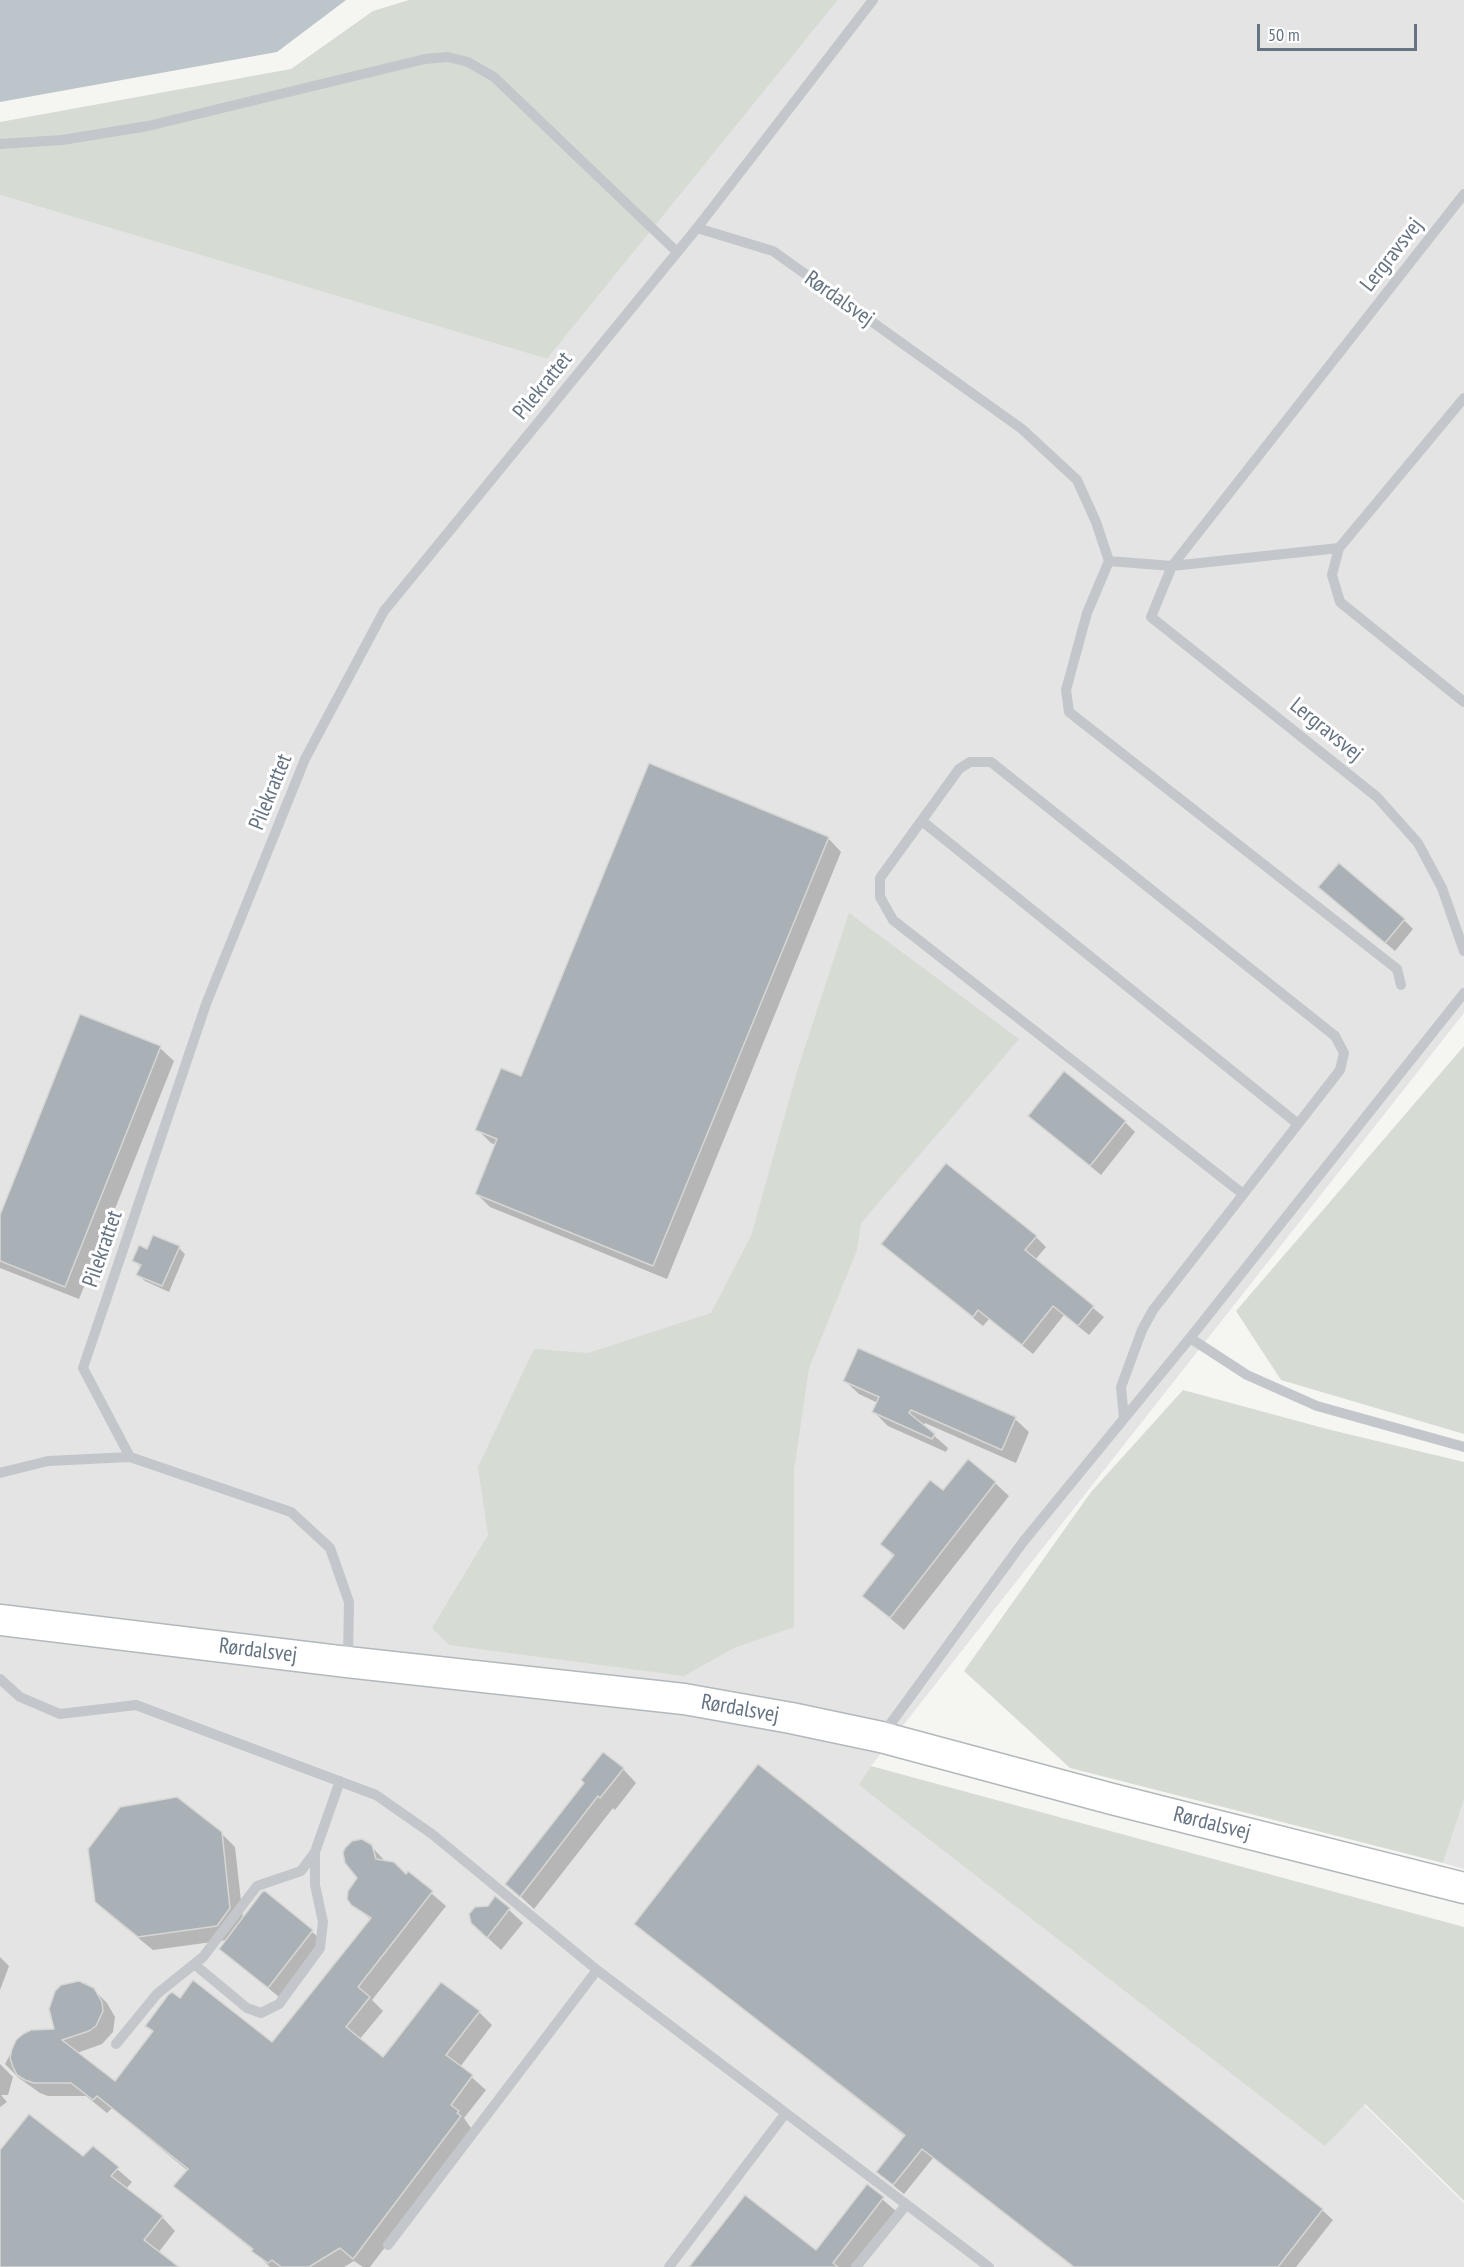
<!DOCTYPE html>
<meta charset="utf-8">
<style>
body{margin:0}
#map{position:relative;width:1464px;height:2267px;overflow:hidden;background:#f5f5f2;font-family:"PT Sans Narrow",sans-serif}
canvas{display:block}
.scale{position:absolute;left:1257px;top:24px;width:160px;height:27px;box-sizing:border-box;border:3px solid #657382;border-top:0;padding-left:8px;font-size:18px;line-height:21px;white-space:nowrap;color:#657382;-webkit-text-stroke:4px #fff;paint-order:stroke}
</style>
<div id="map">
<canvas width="1464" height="2267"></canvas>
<div class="scale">50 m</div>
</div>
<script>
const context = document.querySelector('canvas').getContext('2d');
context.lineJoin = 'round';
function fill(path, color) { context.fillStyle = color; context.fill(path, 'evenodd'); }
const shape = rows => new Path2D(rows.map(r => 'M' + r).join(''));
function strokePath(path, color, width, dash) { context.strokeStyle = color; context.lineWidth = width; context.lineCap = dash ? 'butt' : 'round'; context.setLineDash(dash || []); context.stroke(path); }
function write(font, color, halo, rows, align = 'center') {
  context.font = font + ' "PT Sans Narrow",sans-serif'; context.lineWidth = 6; context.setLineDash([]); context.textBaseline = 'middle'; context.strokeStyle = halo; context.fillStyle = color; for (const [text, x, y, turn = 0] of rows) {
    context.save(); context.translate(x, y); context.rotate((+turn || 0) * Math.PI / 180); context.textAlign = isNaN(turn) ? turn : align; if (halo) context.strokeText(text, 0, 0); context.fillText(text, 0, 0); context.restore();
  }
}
fill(shape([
 [838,0,1464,0,1464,1013,871,1766,860,1785,1358,2099,1464,2203,1464,2267,0,2267,0,195,547,359],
 [1464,1800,1464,1869,1443,1863]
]), '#e3e4e3');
fill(shape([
 [409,0,838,0,547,359,0,195,0,122,291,69,373,11],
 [849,913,1019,1039,861,1223,857,1250,809,1368,794,1470,794,1627,734,1648,684,1676,449,1645,432,1628,488,1535,478,1467,534,1349,588,1353,711,1313,751,1236,798,1068],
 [1464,1046,1464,1434,1281,1380,1236,1311],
 [1183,1390,1327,1429,1464,1462,1464,1800,1443,1863,1070,1768,964,1671,1091,1492],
 [871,1766,1464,1927,1464,2201,1365,2104,1325,2146,859,1785]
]), '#d6dcd3');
fill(shape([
 [0,0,346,0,277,52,0,102]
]), '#bcc5ca');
fill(shape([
 [828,838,841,852,667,1279,490,1207,477,1194,496,1145,491,1143,477,1129,522,1078],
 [1330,896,1404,920,1413,929,1395,951],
 [160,1048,174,1061,79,1299,0,1268,0,1219],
 [1030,1116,1125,1122,1135,1132,1101,1175],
 [1036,1237,1046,1247,1035,1260,1104,1317,1089,1335,1064,1315,1033,1354,989,1319,983,1326,883,1244],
 [179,1248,185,1254,169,1292,145,1281,138,1275,141,1268,134,1260,148,1251],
 [845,1381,1015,1419,1029,1432,1016,1463,925,1423,923,1426,948,1448,946,1452,888,1426,874,1412,878,1403,859,1394],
 [995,1483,1009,1496,904,1630,864,1596,894,1557,882,1544],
 [759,1766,1322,2210,1333,2220,1296,2267,1073,2267,933,2158,904,2194,889,2182,878,2172,906,2137,647,1934],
 [623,1769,636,1783,615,1810,613,1808,534,1909,507,1884],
 [221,1833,235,1847,243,1919,264,1893,323,1941,279,1997,221,1949,227,1940,153,1950,110,1915,96,1901],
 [367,1842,386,1862,406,1876,408,1873,446,1906,372,2000,383,2011,359,2040,383,2059,479,2012,492,2025,460,2067,486,2090,464,2118,473,2131,370,2267,363,2267,354,2261,344,2267,270,2267,253,2250,189,2199,175,2186,188,2171,112,2108,107,2113,86,2096,48,2096,40,2093,19,2078,5,2064,17,2041,56,2030,70,1983,87,1984,93,1989,107,2003,115,2017,113,2032,102,2044,77,2053,115,2083,154,2032,147,2026,180,2000,273,2044,371,1920,350,1902,358,1878],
 [496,1898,523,1923,501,1950,486,1936,488,1907],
 [0,1957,9,1966,0,1990],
 [0,2064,13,2077,8,2095,1,2095,7,2102,0,2107],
 [93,2148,132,2182,126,2189,162,2217,175,2231,158,2253,176,2267,0,2267,0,2152,83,2158],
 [867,2186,897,2212,854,2267,691,2267,816,2252]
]), '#0003');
const building = shape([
 [649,763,829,837,653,1266,475,1194,497,1139,475,1130,501,1068,521,1076,649,763],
 [1339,863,1405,919,1385,943,1318,887,1339,863],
 [80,1014,161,1046,65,1287,0,1261,0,1215,80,1014],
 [1064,1071,1126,1121,1090,1166,1028,1116,1064,1071],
 [946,1163,1037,1236,1025,1250,1094,1306,1078,1326,1053,1306,1022,1345,978,1310,973,1317,881,1244,946,1163],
 [153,1235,180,1246,162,1286,136,1275,141,1265,132,1261,139,1245,147,1249,153,1235],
 [858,1348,1016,1417,1002,1450,911,1410,909,1413,935,1434,932,1439,872,1412,879,1397,843,1381,858,1348],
 [968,1459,996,1482,890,1618,862,1596,894,1555,880,1544,930,1480,943,1490,968,1459],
 [603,1752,624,1768,600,1798,598,1796,520,1897,505,1884,584,1783,581,1780,603,1752],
 [758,1764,1323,2209,1278,2267,1074,2267,922,2149,893,2185,876,2172,905,2135,634,1924,758,1764],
 [177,1797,222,1832,230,1908,217,1926,138,1937,95,1902,88,1849,120,1807,177,1797],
 [362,1839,372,1845,376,1859,394,1862,406,1874,408,1871,433,1891,358,1987,370,1997,346,2027,383,2057,441,1982,480,2011,446,2055,473,2075,451,2105,459,2111,457,2113,461,2116,353,2259,340,2248,309,2267,281,2267,272,2260,268,2263,251,2251,253,2249,173,2186,188,2169,97,2096,93,2100,71,2083,34,2083,25,2080,17,2075,13,2067,10,2058,12,2049,16,2040,23,2034,31,2030,54,2029,49,2009,55,1991,61,1985,79,1981,94,1988,102,2002,103,2011,96,2026,89,2031,62,2040,115,2081,153,2031,145,2026,168,1995,172,1992,180,1998,193,1980,272,2042,371,1918,351,1905,347,1899,348,1891,357,1878,345,1863,343,1853,345,1848,352,1841,362,1839],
 [265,1891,313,1930,268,1988,219,1949,262,1892,265,1891],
 [495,1896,510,1908,487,1938,471,1923,469,1914,475,1907,488,1906,495,1896],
 [29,2114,83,2156,93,2146,119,2167,111,2176,163,2216,144,2240,179,2267,0,2267,0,2150,29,2114],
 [867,2184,884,2197,833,2263,838,2267,689,2267,745,2195,816,2250,867,2184]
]);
fill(building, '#aab1b6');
strokePath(building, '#d6d7d4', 1.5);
const secondary = shape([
 [0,1620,347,1662,684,1699,791,1718,881,1737,1112,1799,1464,1888]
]);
strokePath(secondary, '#b3b8bc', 33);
strokePath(shape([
 [0,144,62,140,148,126,425,59,448,57,468,62,494,77,677,252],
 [697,228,773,251,1022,429,1077,480,1096,522,1109,561,1172,566,1151,617,1377,797,1418,843,1442,888,1464,951],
 [1464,398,1339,548,1332,575,1340,602,1464,702],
 [1339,548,1172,566,1464,194],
 [1109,561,1087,613,1066,690,1069,712,1397,969,1401,985],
 [922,821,1298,1124],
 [1190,1338,1247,1375,1317,1406,1464,1447],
 [1124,1419,1121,1387,1142,1330,1153,1310,1298,1124,1340,1070,1344,1053,1335,1036,991,762,970,762,959,769,880,878,880,897,893,920,1243,1194],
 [130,1457,83,1368,206,1004,305,759,384,611,697,228,873,0],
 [0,1473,48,1461,130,1457,291,1512,330,1548,349,1602,348,1660],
 [0,1679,20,1697,60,1714,136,1705,376,1795,432,1834,597,1970,989,2267],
 [883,1734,1023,1542,1190,1338,1464,993],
 [194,1964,247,2008,261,2013,279,2004,320,1948,323,1922,315,1885,315,1852],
 [116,2044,157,1994,203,1957,257,1886,301,1871,315,1852,340,1781],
 [388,2245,597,1970],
 [669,2267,785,2114],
 [856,2267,906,2205]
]), '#c3c6ca', 10);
strokePath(secondary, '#fff', 30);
write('22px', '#657382', '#fff', [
 ["Lergravsvej",1392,255,-52],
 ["Rørdalsvej",839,299,35],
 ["Pilekrattet",543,386,-51],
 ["Lergravsvej",1326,730,39],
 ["Pilekrattet",271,792,-68],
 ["Pilekrattet",103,1249,-71],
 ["Rørdalsvej",258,1651,7],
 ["Rørdalsvej",740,1709,10],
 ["Rørdalsvej",1212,1824,14]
]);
</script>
